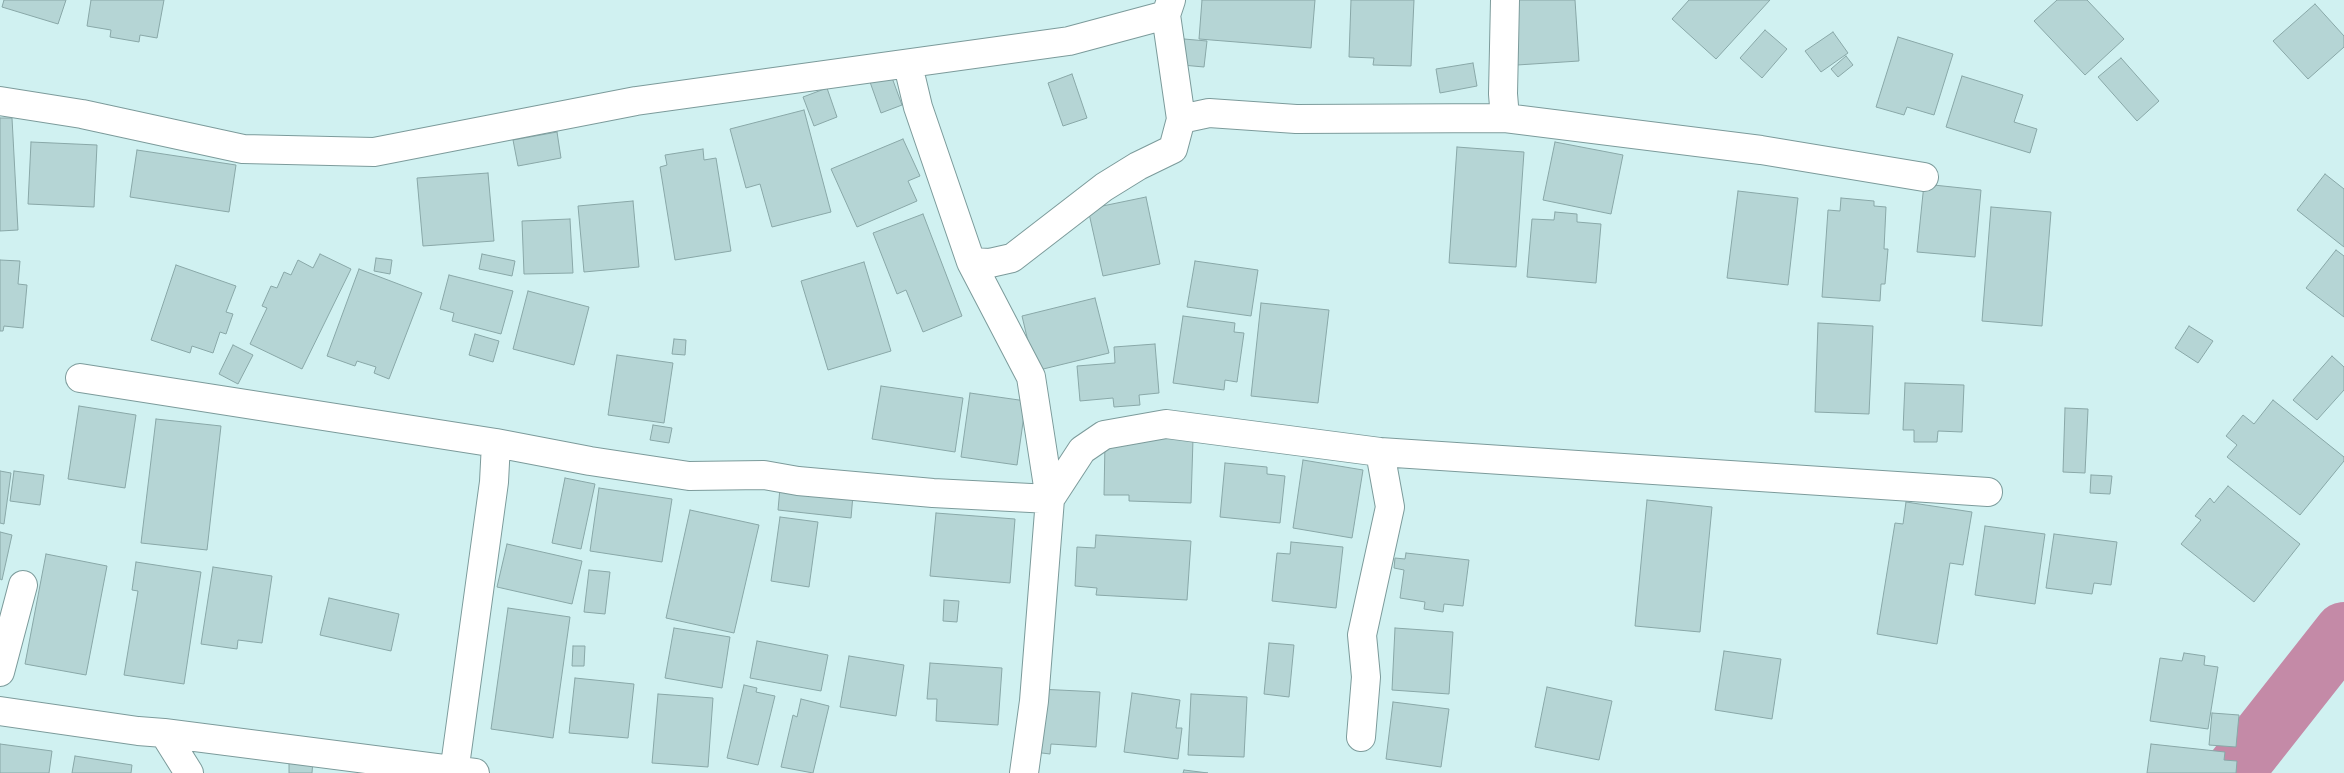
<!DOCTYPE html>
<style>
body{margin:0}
canvas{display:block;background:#d0f1f1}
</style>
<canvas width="2344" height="773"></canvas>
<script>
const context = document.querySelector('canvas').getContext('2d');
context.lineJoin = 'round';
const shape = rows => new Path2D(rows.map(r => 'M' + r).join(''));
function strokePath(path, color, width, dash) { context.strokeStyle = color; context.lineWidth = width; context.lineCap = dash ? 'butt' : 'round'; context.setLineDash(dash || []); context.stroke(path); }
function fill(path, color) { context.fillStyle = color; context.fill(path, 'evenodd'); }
strokePath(shape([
 [2233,773,2344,632]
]), '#c48aa7', 60);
const building = shape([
 [4,0,66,0,58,24,2,7,4,0],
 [91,0,164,0,157,38,140,35,139,42,110,37,111,30,87,26,91,0],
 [1202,0,1315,0,1311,48,1199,39,1202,0],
 [1351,0,1414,0,1411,66,1373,65,1374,58,1349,57,1351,0],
 [1513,0,1575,0,1579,61,1517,65,1513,0],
 [1689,0,1770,0,1716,59,1672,19,1689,0],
 [2057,0,2087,0,2124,39,2085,75,2034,21,2057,0],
 [2315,4,2344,36,2344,47,2308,79,2273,41,2315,4],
 [1765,30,1787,49,1762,78,1740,58,1765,30],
 [1833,32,1848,53,1821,72,1805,51,1833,32],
 [1898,37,1953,54,1934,115,1907,107,1904,115,1876,107,1898,37],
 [1184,39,1207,41,1204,67,1182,65,1184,39],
 [1846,56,1853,65,1838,77,1831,69,1846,56],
 [2121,58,2159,101,2137,121,2098,77,2121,58],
 [1473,63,1477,86,1440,93,1436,69,1473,63],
 [1072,74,1087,118,1063,126,1048,83,1072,74],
 [891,75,902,105,881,113,870,82,891,75],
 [1962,76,2023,95,2014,122,2037,129,2030,153,1946,127,1962,76],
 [827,88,837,117,814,126,803,97,827,88],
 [804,110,831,212,772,227,760,184,746,188,730,129,804,110],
 [0,118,12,118,18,230,0,231,0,118],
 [557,132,561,158,518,166,513,140,557,132],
 [903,139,920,176,908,181,917,201,857,227,831,169,903,139],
 [31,142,97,145,94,207,28,204,31,142],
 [1555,142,1623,155,1611,214,1543,200,1555,142],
 [1457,147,1524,152,1516,267,1449,263,1457,147],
 [703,149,704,160,716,158,731,251,675,260,660,167,667,165,665,155,703,149],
 [137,150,236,165,229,212,130,197,137,150],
 [488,173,494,241,423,246,417,178,488,173],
 [2325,174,2344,189,2344,247,2297,210,2325,174],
 [1924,184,1981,190,1975,257,1917,252,1924,184],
 [1738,191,1798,198,1788,285,1727,278,1738,191],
 [1146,197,1160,264,1103,276,1088,209,1146,197],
 [1841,198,1874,201,1874,206,1886,207,1884,249,1888,249,1885,284,1881,284,1880,301,1822,297,1828,210,1840,211,1841,198],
 [633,201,639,267,584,272,578,206,633,201],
 [1991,207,2051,212,2042,326,1982,321,1991,207],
 [1555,212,1577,214,1577,222,1601,224,1596,283,1527,277,1532,219,1554,220,1555,212],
 [923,214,962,316,923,332,906,290,897,294,873,233,923,214],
 [570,219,573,273,524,274,522,221,570,219],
 [2336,250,2344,256,2344,317,2306,288,2336,250],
 [320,254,351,269,302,369,250,344,267,308,262,306,271,286,277,288,284,272,291,275,298,260,313,268,320,254],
 [482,254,515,261,512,276,479,269,482,254],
 [376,258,392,260,390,274,374,271,376,258],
 [0,260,20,261,18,284,27,285,23,328,4,326,3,331,0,331,0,260],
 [1195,261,1258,270,1251,316,1187,307,1195,261],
 [864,262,891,351,828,370,801,281,864,262],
 [176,265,236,286,226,312,233,314,226,334,220,332,213,353,192,346,190,353,151,340,176,265],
 [359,269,422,293,389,379,374,373,376,367,357,361,355,366,327,356,359,269],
 [449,275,513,291,501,334,452,321,454,313,440,309,449,275],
 [528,291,589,307,574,365,513,349,528,291],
 [1095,298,1109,353,1035,371,1022,316,1095,298],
 [1261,303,1329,310,1318,403,1251,396,1261,303],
 [1183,316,1235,323,1234,332,1244,333,1237,382,1225,380,1224,390,1173,383,1183,316],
 [1818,323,1873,326,1869,414,1815,412,1818,323],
 [2189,326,2213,341,2198,363,2175,348,2189,326],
 [475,334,499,341,493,362,469,355,475,334],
 [674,339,686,340,685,355,672,354,674,339],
 [1155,344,1159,393,1139,395,1140,405,1114,407,1113,398,1080,401,1077,366,1115,363,1114,347,1155,344],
 [233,345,253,355,238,384,219,374,233,345],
 [617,355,673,363,664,423,608,415,617,355],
 [2332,356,2344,367,2344,390,2317,420,2293,400,2332,356],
 [1905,383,1964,385,1962,432,1938,431,1937,442,1914,442,1914,430,1903,430,1905,383],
 [881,386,963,398,955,452,872,439,881,386],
 [970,393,1026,401,1017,465,961,457,970,393],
 [2273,400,2344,457,2344,461,2300,515,2227,457,2237,445,2226,436,2243,415,2254,424,2273,400],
 [79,406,136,415,125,488,68,479,79,406],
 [2065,408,2088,409,2085,473,2063,472,2065,408],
 [156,419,221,426,207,550,141,543,156,419],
 [653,425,672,428,669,443,650,440,653,425],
 [1142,437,1193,439,1191,503,1129,501,1129,495,1104,495,1105,442,1142,442,1142,437],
 [1303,460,1363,470,1352,538,1293,528,1303,460],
 [1225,463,1267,467,1267,474,1285,476,1280,523,1220,517,1225,463],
 [0,471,11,473,4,524,0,523,0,471],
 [14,471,44,475,40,505,10,501,14,471],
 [2091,475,2112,476,2110,494,2090,493,2091,475],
 [565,478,595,484,581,549,552,543,565,478],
 [2228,486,2300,544,2254,602,2181,544,2201,520,2195,516,2210,498,2214,503,2228,486],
 [599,488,672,499,662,562,590,551,599,488],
 [780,488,853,495,851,518,778,510,780,488],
 [1647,500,1712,507,1700,632,1635,626,1647,500],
 [1906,502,1972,512,1963,565,1950,563,1937,644,1877,634,1895,523,1903,524,1906,502],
 [690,510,759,525,734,633,666,618,690,510],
 [936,513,1015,519,1010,583,930,576,936,513],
 [780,517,818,522,809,587,771,581,780,517],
 [1985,526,2045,534,2035,604,1975,595,1985,526],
 [0,532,12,535,2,580,0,579,0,532],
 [2054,534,2117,542,2111,585,2094,583,2092,594,2046,588,2054,534],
 [1096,535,1191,541,1187,600,1096,595,1097,588,1075,586,1077,547,1095,548,1096,535],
 [1291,542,1343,547,1336,608,1272,601,1277,553,1290,554,1291,542],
 [507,544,582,561,572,604,497,587,507,544],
 [1406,553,1469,560,1463,606,1444,604,1443,612,1424,609,1425,602,1400,598,1404,570,1394,568,1395,558,1405,559,1406,553],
 [46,554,107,566,86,675,25,664,46,554],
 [136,562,201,572,184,684,124,675,138,591,132,590,136,562],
 [213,567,272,576,262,643,238,640,237,649,201,644,213,567],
 [589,570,610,572,605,614,584,612,589,570],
 [329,598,399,614,391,651,320,635,329,598],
 [944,600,959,601,957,622,943,621,944,600],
 [508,608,570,617,553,738,491,729,508,608],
 [674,628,730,637,722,688,665,678,674,628],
 [1395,628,1453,632,1449,694,1392,690,1395,628],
 [757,641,828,655,821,691,750,678,757,641],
 [1269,643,1294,645,1289,697,1264,694,1269,643],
 [573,646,585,646,584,666,572,666,573,646],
 [1724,651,1781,659,1772,719,1715,710,1724,651],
 [2184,653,2205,656,2204,665,2218,667,2208,729,2150,721,2160,658,2182,661,2184,653],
 [849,656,904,665,896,716,840,707,849,656],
 [930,663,1002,668,998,725,936,721,937,699,927,699,930,663],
 [575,678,634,684,628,738,569,733,575,678],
 [744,685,757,688,756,692,775,696,758,765,727,758,744,685],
 [1547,687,1612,701,1599,760,1535,747,1547,687],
 [1038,689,1100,692,1096,747,1051,744,1050,754,1034,752,1038,689],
 [1132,693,1180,700,1176,728,1182,728,1178,759,1124,752,1132,693],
 [658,694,713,698,708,767,652,763,658,694],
 [1191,694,1247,697,1244,757,1188,755,1191,694],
 [801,699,829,706,813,773,781,767,793,715,797,717,801,699],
 [1393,702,1449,709,1441,767,1386,759,1393,702],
 [2212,713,2239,715,2236,747,2209,745,2212,713],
 [0,744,52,751,49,773,0,773,0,744],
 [2151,744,2225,752,2224,760,2237,761,2236,773,2147,773,2151,744],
 [75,756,132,765,131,773,72,773,75,756],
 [289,759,313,760,312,773,289,773,289,759],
 [1184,770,1208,773,1183,773,1184,770]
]);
fill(building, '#b5d5d5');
strokePath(building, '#89a8a8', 1);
const minor = shape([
 [1171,0,1166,15,1181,119,1209,113,1296,119,1505,118,1761,150,1924,177],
 [908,65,918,107,971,262],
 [0,101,82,114,243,149,374,152,636,101,1069,41,1166,15],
 [1505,118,1503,94,1505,0],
 [80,378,496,443],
 [0,672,23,585],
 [0,711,138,731,164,733,475,773],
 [164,733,189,773],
 [1361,737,1366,677,1362,635,1390,507,1380,452],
 [454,773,494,482,496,443,590,461,689,476,764,475,798,481,933,493,1050,499,1031,377,971,262,990,263,1012,258,1104,187,1138,166,1173,149,1181,119],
 [1024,773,1034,701,1050,499,1082,450,1104,435,1166,424,1380,452,1988,492]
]);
strokePath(minor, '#7c9b9b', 30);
strokePath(minor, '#fff', 28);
</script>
